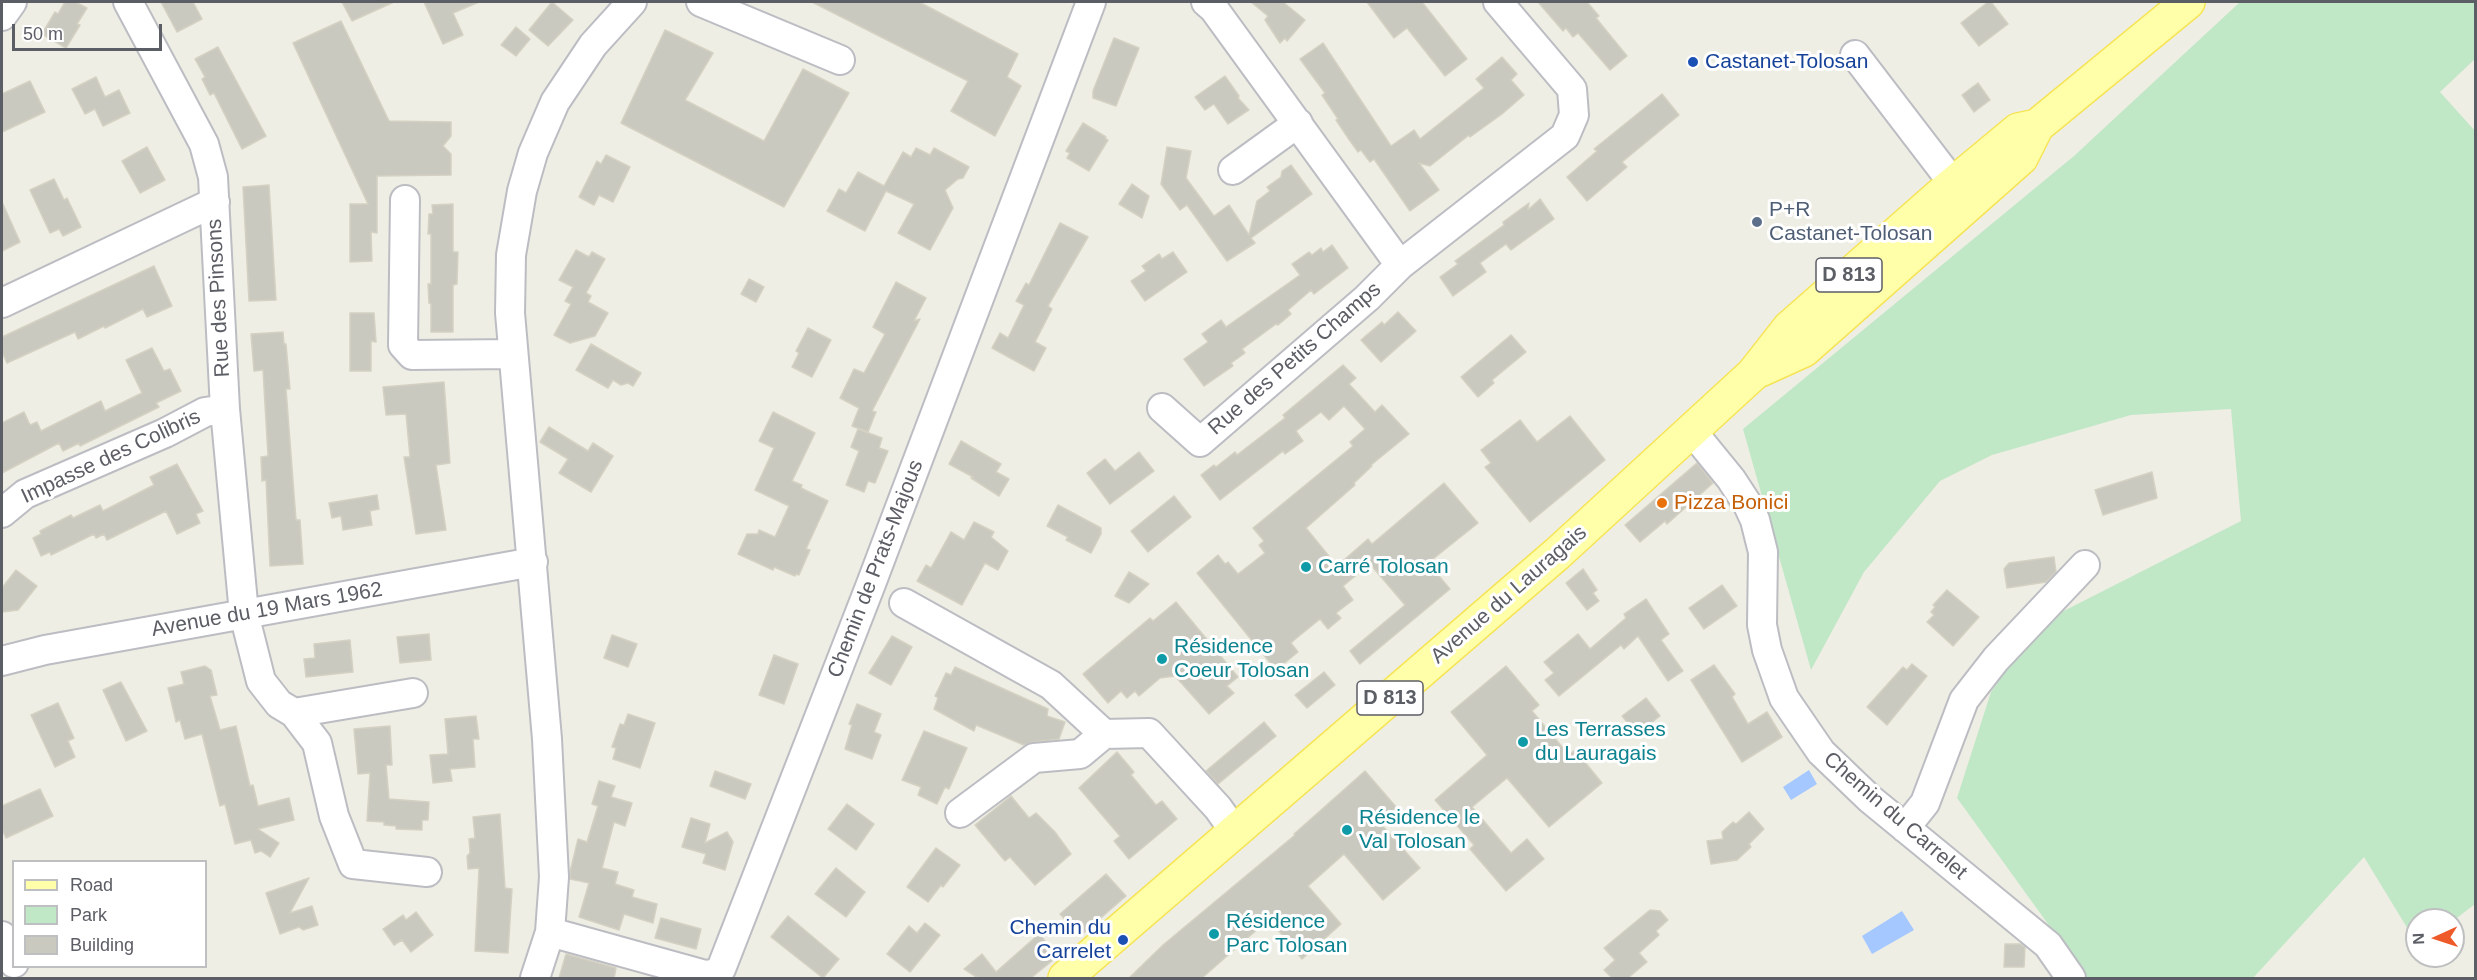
<!DOCTYPE html>
<meta charset="utf-8">
<style>
body{margin:0}
#map{position:relative;width:2477px;height:980px;overflow:hidden;background:#efeee4;font-family:Helvetica,sans-serif}
canvas{display:block}
.frame{position:absolute;inset:0;border:3px solid #5c5e65;pointer-events:none}
.legend{position:absolute;left:12px;top:860px;width:195px;height:108px;box-sizing:border-box;background:#fff;border:2px solid #bebfc1;margin:0;padding:8px 10px;list-style:none;font-size:18px;color:#5c5e65}
.legend li{display:flex;align-items:center;gap:12px;height:30px}
.legend b{width:30px;border:2px solid #bebfc1}
.north{position:absolute;left:2405px;top:908px;width:60px;height:60px;box-sizing:border-box;background:#fff;border:2px solid #bebfc1;border-radius:50%;rotate:267deg;font-size:16px;font-weight:700;line-height:24px;text-align:center;color:#5c5e65}
.north::after{content:'';display:block;margin:auto;width:21px;height:27px;background:#ef5a2a;clip-path:polygon(50% 0,100% 100%,50% 72%,0 100%)}
.scale{position:absolute;left:12px;top:24px;width:150px;height:27px;box-sizing:border-box;border:3px solid #5c5e65;border-top:0;padding-left:8px;font-size:18px;line-height:21px;white-space:nowrap;color:#5c5e65;-webkit-text-stroke:4px #fff;paint-order:stroke}
</style>
<div id="map">
<canvas width="2477" height="980"></canvas>
<div class="frame"></div>
<ul class="legend">
<li><b style="height:8px;background:#ffffa9"></b>Road</li>
<li><b style="height:16px;background:#c0e7c6"></b>Park</li>
<li><b style="height:16px;background:#cac9c0"></b>Building</li>
</ul>
<div class="north">N</div>
<div class="scale">50 m</div>
</div>
<script>
const context = document.querySelector('canvas').getContext('2d');
context.lineJoin = 'round';
function fill(path, color) { context.fillStyle = color; context.fill(path, 'evenodd'); }
const shape = rows => new Path2D(rows.map(r => 'M' + r).join(''));
function strokePath(path, color, width, dash) { context.strokeStyle = color; context.lineWidth = width; context.lineCap = dash ? 'butt' : 'round'; context.setLineDash(dash || []); context.stroke(path); }
function write(font, color, halo, rows, align = 'center') {
  context.font = font + ' Helvetica,sans-serif'; context.lineWidth = 6; context.setLineDash([]); context.textBaseline = 'middle'; context.strokeStyle = halo; context.fillStyle = color; for (const [text, x, y, turn = 0] of rows) {
    context.save(); context.translate(x, y); context.rotate((+turn || 0) * Math.PI / 180); context.textAlign = isNaN(turn) ? turn : align; if (halo) context.strokeText(text, 0, 0); context.fillText(text, 0, 0); context.restore();
  }
}
fill(shape([
 [2240,2,2475,2,2475,59,2440,92,2476,132,2475,904,2453,921,2417,920,2417,944,2364,857,2253,978,2087,978,1957,798,1991,692,2038,624,2241,521,2231,409,2131,415,1992,455,1940,481,1864,572,1811,670,1743,429,2074,156]
]), '#c0e7c6');
fill(shape([
 [1809,770,1817,784,1791,800,1783,787],
 [1902,911,1914,930,1872,954,1862,936]
]), '#a4c8ff');
const building = shape([
 [65,2,75,2,87,8,77,24,80,25,66,48,42,34,55,12,58,14,65,2],
 [161,2,193,2,202,19,177,32,161,2],
 [342,2,394,2,352,21,342,2],
 [424,2,479,2,453,13,463,35,443,44,424,2],
 [552,2,573,20,548,46,529,30,552,2],
 [812,2,919,2,1018,54,1007,77,1021,86,995,136,951,111,968,81,812,2],
 [1251,2,1283,2,1305,20,1287,41,1285,38,1280,43,1265,20,1268,16,1251,2],
 [1367,2,1422,2,1467,59,1445,76,1407,28,1394,38,1367,2],
 [1538,2,1587,2,1599,16,1596,18,1627,56,1610,70,1578,33,1573,37,1566,28,1563,31,1538,2],
 [1988,2,1991,2,2008,24,1979,46,1961,23,1988,2],
 [341,21,389,121,451,122,451,136,443,146,451,154,451,175,377,176,377,233,371,232,372,261,350,262,350,204,368,204,293,43,341,21],
 [516,27,530,39,516,56,501,45,516,27],
 [665,30,713,53,685,100,764,141,803,69,849,93,784,207,621,123,665,30],
 [1114,38,1139,48,1116,106,1093,98,1093,91,1114,38],
 [1323,43,1391,146,1414,130,1420,139,1484,88,1476,79,1502,57,1517,74,1511,80,1524,95,1502,114,1470,137,1469,135,1430,166,1419,163,1439,190,1410,211,1374,159,1370,162,1361,150,1358,152,1348,138,1336,120,1338,119,1322,95,1325,93,1300,59,1323,43],
 [218,47,266,136,242,149,214,93,210,95,202,79,205,77,195,59,218,47],
 [1225,76,1239,96,1238,98,1249,110,1228,124,1214,104,1205,110,1195,97,1225,76],
 [96,77,105,97,119,90,130,113,103,126,95,109,85,114,72,89,96,77],
 [30,81,45,112,2,132,2,94,30,81],
 [1978,83,1990,100,1974,112,1962,95,1978,83],
 [1662,94,1679,115,1622,162,1627,167,1587,201,1567,177,1597,151,1594,149,1662,94],
 [1083,123,1106,137,1105,138,1108,140,1089,171,1067,158,1070,153,1066,151,1083,123],
 [147,147,165,180,140,193,122,161,147,147],
 [1167,147,1191,151,1186,178,1214,216,1229,205,1249,235,1257,201,1270,191,1267,187,1281,177,1282,171,1291,165,1312,194,1251,238,1255,243,1227,261,1187,205,1180,210,1161,184,1167,147],
 [916,148,930,155,934,148,969,167,963,178,958,179,945,190,953,208,930,250,898,233,914,204,886,191,865,231,827,211,839,189,846,193,858,172,884,186,903,152,911,157,916,148],
 [606,155,630,167,613,202,599,195,594,205,579,197,597,161,601,164,606,155],
 [54,179,64,200,67,198,81,227,63,236,59,229,50,233,30,190,54,179],
 [1132,184,1149,196,1142,218,1119,204,1132,184],
 [269,185,276,300,249,301,243,187,269,185],
 [1540,199,1554,219,1511,250,1506,244,1480,263,1486,272,1453,296,1440,277,1458,264,1455,261,1504,225,1503,222,1529,203,1528,210,1540,199],
 [2,202,20,242,2,251,2,202],
 [453,204,453,252,458,252,457,284,453,285,453,332,431,332,431,304,429,303,428,284,431,284,431,234,428,234,429,214,433,214,432,205,453,204],
 [1060,223,1088,237,1048,306,1052,309,1035,342,1046,348,1034,371,992,348,1000,333,1008,338,1024,305,1016,301,1026,283,1029,285,1060,223],
 [1332,245,1348,268,1314,294,1311,290,1288,310,1291,314,1278,325,1276,324,1242,349,1245,353,1231,363,1233,366,1204,386,1184,359,1208,342,1202,334,1221,320,1226,327,1300,275,1292,264,1309,252,1312,255,1321,248,1323,252,1332,245],
 [576,250,589,257,592,252,605,259,586,293,591,296,588,302,608,313,595,336,570,343,554,335,571,304,565,301,573,287,559,280,576,250],
 [1173,252,1187,272,1145,301,1131,281,1146,271,1142,266,1159,254,1162,259,1173,252],
 [154,266,172,306,147,317,143,309,105,328,104,326,78,339,75,332,7,363,2,352,2,337,154,266],
 [749,279,764,287,756,302,741,294,749,279],
 [896,282,926,298,914,321,920,319,872,411,876,412,868,432,852,426,859,408,840,398,854,369,864,373,885,334,873,327,896,282],
 [1398,312,1416,331,1381,362,1361,340,1382,322,1384,325,1398,312],
 [350,313,374,313,376,342,371,341,371,371,350,371,350,313],
 [808,328,831,340,812,377,792,367,799,353,796,351,808,328],
 [283,332,284,344,286,344,290,389,286,389,296,520,300,520,303,564,270,566,266,480,262,481,261,457,268,456,263,370,254,371,251,334,283,332],
 [1511,335,1526,352,1492,380,1494,383,1478,397,1461,377,1511,335],
 [591,344,641,373,633,386,628,383,621,385,613,380,608,388,576,370,591,344],
 [152,348,164,371,170,369,181,391,156,403,159,407,80,446,79,443,63,451,59,443,2,473,2,423,24,412,30,425,37,422,41,431,101,401,105,411,142,393,126,360,152,348],
 [1343,365,1356,378,1349,384,1375,412,1382,405,1409,434,1371,465,1372,466,1354,483,1355,485,1306,528,1337,566,1368,539,1372,544,1444,483,1478,523,1428,563,1450,589,1360,664,1350,651,1405,605,1370,564,1343,586,1353,600,1336,613,1341,618,1328,629,1320,619,1293,641,1291,643,1298,652,1276,670,1197,573,1218,555,1225,564,1228,562,1238,574,1265,553,1259,545,1264,541,1253,528,1353,446,1350,442,1365,429,1344,406,1329,420,1321,412,1296,431,1303,441,1285,454,1283,451,1220,500,1201,475,1214,465,1216,467,1235,452,1237,455,1285,418,1283,415,1343,365],
 [444,382,450,463,436,465,446,530,416,534,404,457,410,457,406,414,386,415,383,387,444,382],
 [773,412,815,433,792,481,802,485,801,488,828,501,806,549,810,550,799,575,796,574,795,576,774,567,773,570,738,554,747,534,758,534,759,530,775,537,789,506,755,490,774,448,759,441,773,412],
 [1570,416,1605,460,1530,522,1485,467,1491,463,1481,450,1520,420,1537,442,1570,416],
 [549,427,588,451,593,443,613,456,591,492,559,473,568,459,540,442,549,427],
 [858,429,882,438,879,448,888,451,875,483,868,481,864,492,846,485,859,451,851,447,858,429],
 [961,441,1001,464,996,472,1009,479,999,496,971,478,973,477,949,464,961,441],
 [1139,452,1154,471,1110,504,1087,473,1105,459,1115,471,1139,452],
 [1697,463,1713,483,1667,524,1665,521,1640,542,1625,525,1697,463],
 [177,464,203,511,196,514,200,523,177,534,166,511,107,540,104,534,96,538,94,534,51,555,50,552,41,556,33,538,41,534,40,531,71,515,73,518,100,505,103,511,154,485,150,477,177,464],
 [2152,472,2157,498,2103,515,2095,490,2152,472],
 [377,495,379,509,370,511,372,525,343,530,341,516,332,518,329,503,377,495],
 [1174,496,1191,517,1148,552,1131,531,1174,496],
 [1058,505,1101,528,1101,534,1091,553,1066,540,1068,537,1047,526,1058,505],
 [974,522,994,532,991,537,1008,551,998,570,985,563,962,605,917,581,926,565,931,568,951,532,964,540,974,522],
 [2054,557,2056,572,2046,582,2007,588,2004,569,2009,563,2054,557],
 [1583,569,1597,590,1593,593,1599,601,1587,610,1566,583,1583,569],
 [16,570,37,586,18,610,2,612,2,588,16,570],
 [1129,572,1149,584,1129,603,1115,596,1129,572],
 [1722,585,1737,606,1704,629,1689,608,1722,585],
 [1947,590,1979,617,1953,646,1927,622,1934,615,1931,612,1935,607,1933,605,1947,590],
 [1646,599,1669,634,1661,640,1683,671,1668,681,1638,636,1624,649,1621,645,1559,696,1545,680,1554,673,1544,662,1578,634,1590,649,1626,618,1624,614,1646,599],
 [1176,602,1238,677,1227,686,1234,693,1209,714,1175,676,1160,678,1139,696,1135,691,1127,698,1121,691,1108,703,1083,674,1150,618,1153,621,1176,602],
 [429,634,431,660,400,663,397,637,429,634],
 [612,635,637,644,628,667,604,658,612,635],
 [892,636,912,647,891,685,869,673,892,636],
 [350,640,353,672,306,677,304,659,315,658,314,644,350,640],
 [774,655,798,664,784,704,759,695,774,655],
 [1912,664,1927,676,1887,725,1867,707,1903,667,1907,670,1912,664],
 [1714,665,1735,694,1732,697,1748,724,1767,712,1782,737,1742,762,1691,680,1714,665],
 [205,666,211,670,217,695,210,696,220,730,236,726,250,786,253,785,258,806,289,798,294,820,258,829,279,843,270,857,261,851,255,853,251,840,235,844,225,804,220,806,202,734,185,739,180,720,176,722,168,688,184,684,181,672,205,666],
 [1506,666,1539,705,1532,711,1569,755,1575,750,1602,783,1549,827,1507,778,1472,807,1511,853,1527,839,1544,859,1506,891,1470,849,1474,845,1435,800,1487,755,1451,712,1506,666],
 [955,667,1048,709,1047,716,1065,722,1059,739,1033,742,1024,745,976,725,974,731,934,709,938,698,935,696,946,673,951,675,955,667],
 [1324,672,1335,685,1307,708,1295,695,1324,672],
 [121,682,147,731,126,741,103,690,121,682],
 [1646,698,1660,716,1637,734,1622,716,1646,698],
 [58,703,74,738,68,741,75,757,55,767,31,715,58,703],
 [857,704,881,714,874,732,881,735,872,759,845,749,852,725,849,724,857,704],
 [628,714,655,723,640,768,613,759,616,748,612,747,620,724,624,725,628,714],
 [476,716,479,739,473,739,475,767,450,769,452,781,433,783,430,755,448,754,445,719,476,716],
 [1264,722,1276,736,1218,784,1206,771,1264,722],
 [390,726,392,765,386,765,389,799,429,802,428,820,422,820,422,830,396,829,396,826,384,825,384,822,367,821,370,773,358,774,354,729,390,726],
 [924,731,967,748,949,789,945,787,937,804,918,795,921,787,902,780,924,731],
 [1117,752,1134,772,1131,775,1156,805,1162,801,1177,819,1129,859,1114,841,1120,836,1079,788,1117,752],
 [715,771,751,784,745,799,710,786,715,771],
 [1365,771,1397,808,1380,823,1420,868,1383,900,1344,854,1308,886,1341,924,1302,959,1269,919,1202,978,1129,978,1163,945,1295,835,1294,834,1365,771],
 [599,781,615,786,611,797,632,803,625,826,614,822,602,868,618,872,615,884,634,890,632,897,657,904,653,923,624,914,619,930,579,917,589,883,570,879,570,872,578,839,587,842,598,806,592,804,599,781],
 [40,789,53,816,6,838,2,829,2,806,40,789],
 [1011,796,1029,818,1036,813,1055,832,1071,854,1035,885,1010,857,1005,861,975,825,1011,796],
 [847,804,874,824,856,850,828,829,847,804],
 [1749,812,1764,829,1749,844,1751,847,1737,860,1711,864,1707,841,1723,839,1722,832,1733,822,1736,824,1749,812],
 [500,814,505,888,512,889,508,953,475,951,479,868,468,869,467,856,470,853,469,839,475,838,473,817,500,814],
 [691,818,710,824,705,843,727,832,733,842,725,870,703,863,706,854,682,847,691,818],
 [936,848,960,865,943,887,941,885,928,902,907,887,936,848],
 [836,868,865,892,846,917,815,894,836,868],
 [1106,874,1126,896,1080,936,1060,914,1106,874],
 [309,878,290,913,312,906,318,925,303,930,299,927,280,934,266,893,309,878],
 [1650,910,1660,911,1668,920,1656,931,1659,935,1639,953,1647,962,1628,978,1612,978,1604,970,1615,960,1604,948,1650,910],
 [416,912,433,935,411,952,402,940,394,945,383,929,403,915,406,920,416,912],
 [788,916,839,959,823,978,771,937,788,916],
 [661,918,701,929,696,949,655,938,661,918],
 [925,923,940,935,910,972,887,954,909,926,917,933,925,923],
 [1039,934,1058,956,1031,978,978,978,964,969,982,954,996,972,1039,934],
 [2005,944,2020,944,2025,947,2024,967,2004,967,2005,944],
 [566,954,616,968,614,978,559,978,566,954]
]);
fill(building, '#cac9c0');
strokePath(building, '#d4d1c2', 1.5);
const minor = shape([
 [128,2,204,144,213,177,225,409,244,614,261,681,279,704,294,713,413,693],
 [701,2,840,60],
 [1206,2,1214,9,1400,265],
 [2,16,12,2],
 [1855,55,1966,200],
 [1233,170,1298,123],
 [405,200,403,345,412,355,513,354],
 [2,303,215,202],
 [1162,408,1200,442,1367,298,1400,265,1565,136,1574,115,1572,89,1498,2],
 [1691,430,1731,479,1748,505,1755,520,1763,552,1762,625,1767,650,1784,698,1821,752,1870,799,2048,945,2071,978],
 [2,513,25,494,165,433,205,412,225,409],
 [904,603,1051,685,1104,734,1149,733,1218,808,1235,832],
 [2,661,45,650,533,562],
 [294,713,317,743,334,816,353,864,427,872],
 [960,813,1034,758,1080,754,1104,734],
 [1905,828,1925,803,1964,700,1996,659,2085,565],
 [550,932,705,975,714,974,721,969,871,584,1091,2],
 [2,936,14,963],
 [535,978,550,932,554,877,547,739,510,313,511,255,522,191,533,153,555,102,593,45,632,2]
]);
const major = shape([
 [1760,370,1804,350,2021,158,2037,126,2188,2],
 [1065,978,1558,553,1753,374,1789,328,1953,184,2018,130,2037,126]
]);
strokePath(minor, '#bcbdc3', 32);
strokePath(major, '#f6e456', 36);
strokePath(minor, '#fff', 28);
strokePath(major, '#ffffa9', 33);
for (const [x, y, r, color] of [
 [1693,62,6,"#1a4fb4"],
 [1757,222,6,"#5c6f8a"],
 [1662,503,6,"#e8710a"],
 [1306,567,6,"#0f9aa8"],
 [1162,659,6,"#0f9aa8"],
 [1523,742,6,"#0f9aa8"],
 [1347,830,6,"#0f9aa8"],
 [1214,934,6,"#0f9aa8"],
 [1123,940,6,"#1a4fb4"]
]) { const dot = new Path2D(); dot.arc(x, y, r, 0, 2 * Math.PI); context.fillStyle = color; context.fill(dot); strokePath(dot, '#fff', 2); }
for (const [x, y, w] of [
 [1849,275,66],
 [1390,698,66]
]) { const box = new Path2D(); box.roundRect(x - w / 2, y - 17, w, 34, 4.5); context.fillStyle = '#fff'; context.fill(box); strokePath(box, '#5c5e65', 1.5); }
write('bold 20px', '#5c5e65', null, [
 ["D 813",1849,275],
 ["D 813",1390,698]
]);
write('21px', '#164399', '#fff', [
 ["Castanet-Tolosan",1705,62],
 ["Chemin du",1111,928,"right"],
 ["Carrelet",1111,952,"right"]
], 'left');
write('21px', '#4e5e75', '#fff', [
 ["P+R",1769,210],
 ["Castanet-Tolosan",1769,234]
], 'left');
write('21px', '#5c5e65', '#fff', [
 ["Rue des Pinsons",219,298,-93],
 ["Rue des Petits Champs",1295,359,-41],
 ["Impasse des Colibris",111,457,-25],
 ["Chemin de Prats-Majous",876,569,-69],
 ["Avenue du Lauragais",1509,595,-41],
 ["Avenue du 19 Mars 1962",267,610,-10],
 ["Chemin du Carrelet",1895,816,41]
]);
write('21px', '#c56008', '#fff', [
 ["Pizza Bonici",1674,503]
], 'left');
write('21px', '#0d838f', '#fff', [
 ["Carré Tolosan",1318,567],
 ["Résidence",1174,647],
 ["Coeur Tolosan",1174,671],
 ["Les Terrasses",1535,730],
 ["du Lauragais",1535,754],
 ["Résidence le",1359,818],
 ["Val Tolosan",1359,842],
 ["Résidence",1226,922],
 ["Parc Tolosan",1226,946]
], 'left');
</script>
